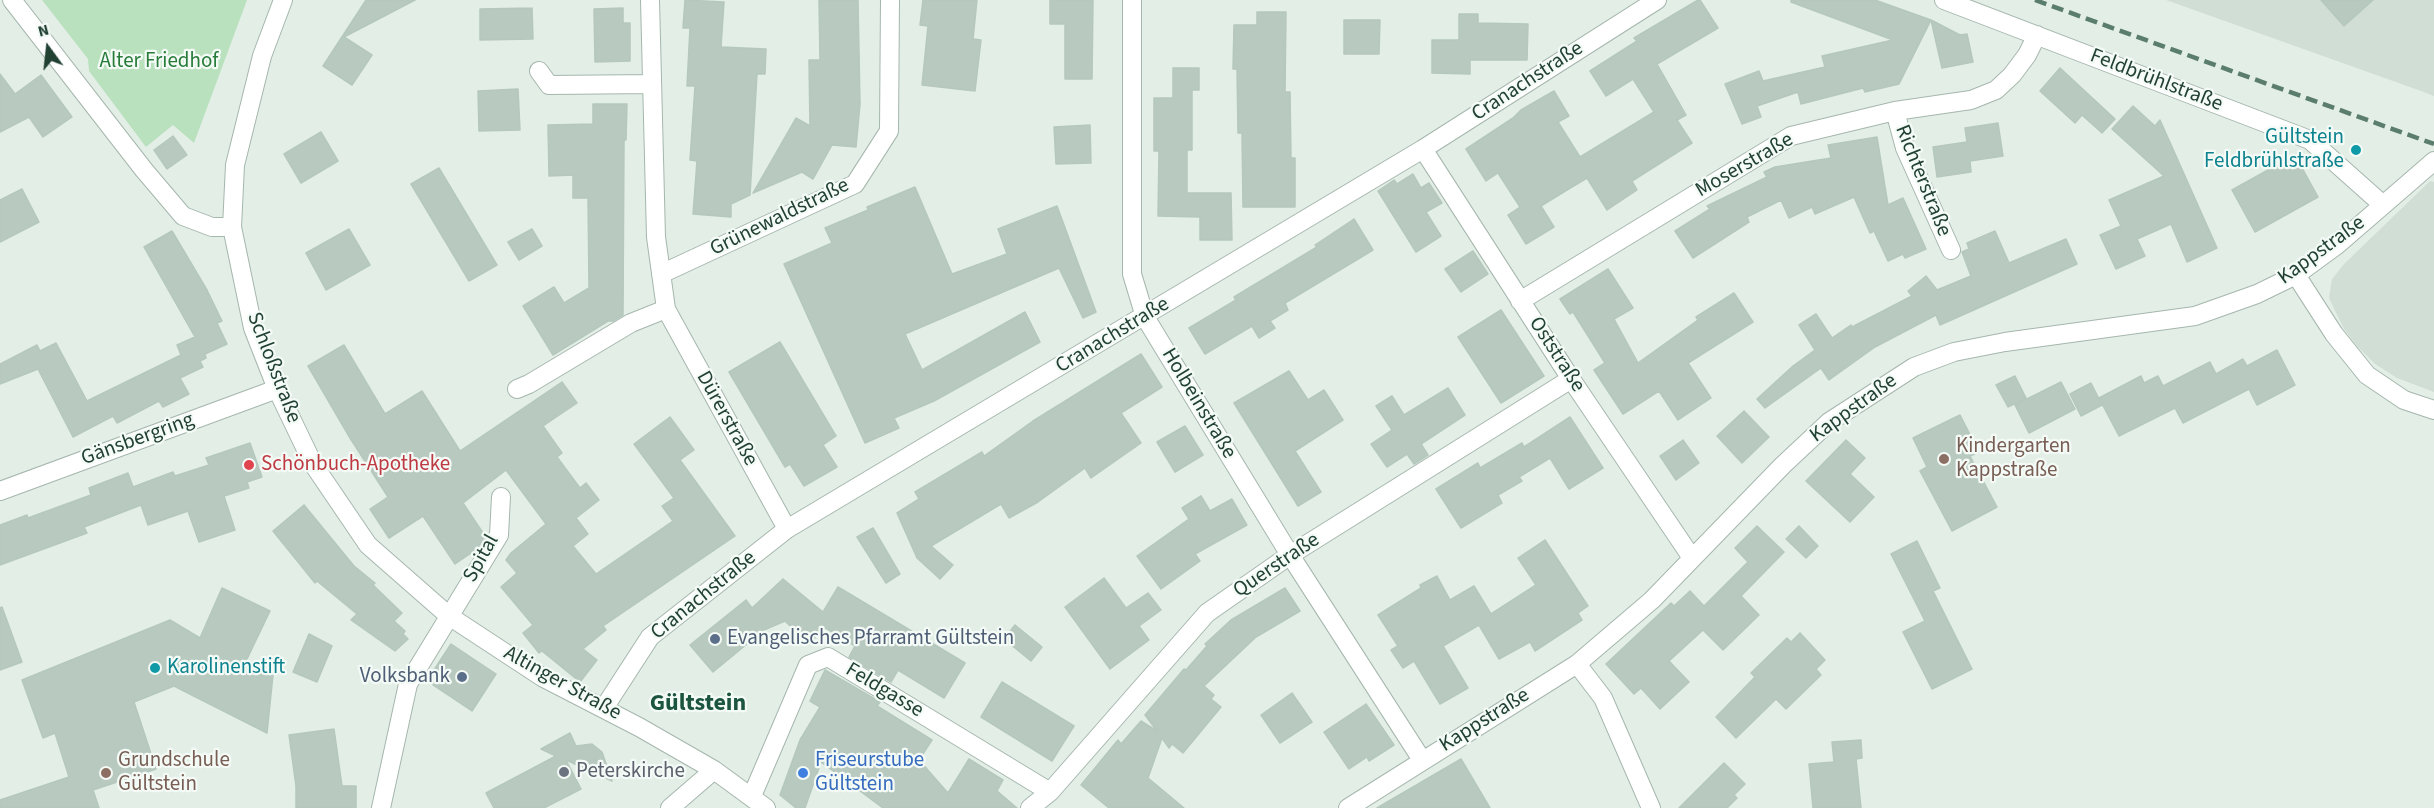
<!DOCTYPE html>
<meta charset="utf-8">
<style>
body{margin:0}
#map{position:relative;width:2434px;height:808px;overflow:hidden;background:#e3eee7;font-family:"Source Sans 3",sans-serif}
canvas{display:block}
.north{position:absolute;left:18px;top:18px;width:60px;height:60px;-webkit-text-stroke:4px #f4faf6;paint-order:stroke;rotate:345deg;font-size:16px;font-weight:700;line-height:24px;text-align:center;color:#214133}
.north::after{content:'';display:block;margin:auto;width:21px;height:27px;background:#214133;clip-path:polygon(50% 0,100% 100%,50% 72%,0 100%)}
</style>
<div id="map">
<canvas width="2434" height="808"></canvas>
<div class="north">N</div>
</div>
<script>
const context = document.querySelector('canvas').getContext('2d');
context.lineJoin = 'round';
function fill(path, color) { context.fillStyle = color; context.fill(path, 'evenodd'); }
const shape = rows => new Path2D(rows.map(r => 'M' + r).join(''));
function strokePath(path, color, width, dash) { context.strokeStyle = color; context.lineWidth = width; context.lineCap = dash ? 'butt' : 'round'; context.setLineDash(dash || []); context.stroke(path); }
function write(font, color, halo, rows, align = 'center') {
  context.font = font + ' "Source Sans 3",sans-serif'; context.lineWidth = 4.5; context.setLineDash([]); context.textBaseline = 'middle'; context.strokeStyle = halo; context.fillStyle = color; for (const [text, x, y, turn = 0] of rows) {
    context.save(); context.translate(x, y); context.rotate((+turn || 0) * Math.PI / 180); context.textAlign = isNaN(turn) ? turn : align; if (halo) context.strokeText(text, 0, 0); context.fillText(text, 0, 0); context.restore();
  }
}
fill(shape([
 [2166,0,2434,0,2434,96,2421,91],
 [2430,181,2434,182,2434,392,2397,378,2375,364,2357,346,2344,329,2329,298,2332,279,2344,264]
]), '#d1ded6');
fill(shape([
 [42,0,247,0,194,143,173,125,146,147,89,71,88,59]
]), '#bae1be');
const building = shape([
 [366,0,415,0,344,37,372,55,352,85,323,66,366,0],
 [685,0,724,2,721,47,766,49,765,74,757,74,750,195,731,204,731,217,693,214,697,161,690,160,695,86,687,86,690,28,683,28,685,0],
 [819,0,858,0,860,104,856,147,832,145,813,179,802,172,753,193,796,118,810,126,809,60,820,60,819,0],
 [923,0,977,0,973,39,981,40,975,91,922,85,928,26,920,25,923,0],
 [1050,0,1093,0,1092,79,1065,79,1065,24,1050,24,1050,0],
 [1698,0,1700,0,1718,28,1657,64,1686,115,1677,120,1692,143,1632,181,1637,190,1607,210,1587,178,1567,190,1541,206,1554,227,1526,244,1508,215,1520,207,1498,173,1486,181,1466,149,1513,118,1521,110,1554,91,1569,116,1558,122,1580,157,1654,112,1633,79,1606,96,1590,71,1637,41,1634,38,1698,0],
 [1791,0,1875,0,1931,20,1899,84,1865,92,1863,88,1801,104,1798,92,1757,106,1761,117,1742,124,1725,84,1759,71,1763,81,1825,67,1822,56,1893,40,1791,2,1791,0],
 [2321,0,2373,0,2344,26,2321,0],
 [532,8,533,39,480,40,480,9,532,8],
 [623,8,623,23,630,23,630,61,595,62,594,9,623,8],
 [1257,12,1286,12,1285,92,1290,92,1291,158,1295,158,1295,207,1243,207,1242,133,1238,133,1237,69,1233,69,1234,25,1257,25,1257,12],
 [1459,14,1478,14,1478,23,1528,24,1527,60,1470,60,1470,74,1432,73,1432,40,1459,40,1459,14],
 [1344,20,1380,20,1379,54,1344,54,1344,20],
 [1931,20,1960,35,1967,34,1973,62,1942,68,1931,20],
 [1173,68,1199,68,1199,90,1192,90,1192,150,1187,150,1187,193,1231,193,1232,240,1200,240,1200,217,1158,216,1159,151,1154,151,1154,98,1173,98,1173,68],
 [2060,68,2115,119,2102,133,2082,115,2075,123,2040,91,2060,68],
 [0,74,15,94,41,75,72,117,43,137,29,117,0,132,0,74],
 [518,89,520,130,479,131,478,91,518,89],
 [593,104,627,104,626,140,624,140,623,315,613,321,608,321,553,355,523,306,554,287,564,303,589,288,588,198,573,198,573,175,549,176,548,125,593,124,593,104],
 [2133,106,2155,126,2160,120,2217,248,2187,262,2171,224,2137,239,2145,256,2116,269,2100,235,2121,226,2109,200,2164,176,2112,129,2133,106],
 [1998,123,2003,156,1970,161,1971,172,1937,177,1933,147,1967,142,1965,128,1998,123],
 [1090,125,1091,163,1056,164,1054,127,1090,125],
 [321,132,338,161,301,183,284,154,321,132],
 [173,136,187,155,167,169,154,150,173,136],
 [1877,137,1888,205,1903,198,1926,249,1905,258,1903,254,1888,261,1874,231,1870,233,1854,197,1815,214,1812,207,1789,218,1781,200,1747,217,1749,222,1693,258,1675,231,1710,209,1707,206,1767,177,1764,172,1775,167,1831,158,1828,145,1877,137],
 [2295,155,2318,197,2255,232,2232,190,2295,155],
 [439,168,497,265,469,281,411,184,439,168],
 [1413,174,1421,188,1429,183,1442,203,1426,212,1441,236,1416,252,1378,191,1394,180,1397,184,1413,174],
 [915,187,952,274,1007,254,998,229,1057,206,1096,312,1083,318,1059,268,905,334,922,370,1025,312,1040,342,934,401,894,418,899,428,865,443,784,264,832,243,825,228,868,210,867,207,915,187],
 [22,189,39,222,0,242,0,200,22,189],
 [1354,219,1373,250,1285,303,1288,310,1270,321,1275,328,1259,338,1252,326,1205,354,1189,328,1236,300,1234,297,1317,247,1315,245,1354,219],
 [349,229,370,265,326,290,306,253,349,229],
 [532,229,542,246,519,260,508,242,532,229],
 [172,231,207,290,222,321,217,323,227,344,205,354,206,358,200,361,203,367,180,378,189,394,163,407,159,401,117,423,113,416,73,437,38,369,0,384,0,364,37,345,40,351,56,343,87,401,181,355,177,345,195,337,144,247,172,231],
 [1995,231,2009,263,2066,239,2077,264,1940,325,1936,315,1875,347,1829,380,1821,368,1765,408,1757,399,1793,366,1815,350,1799,325,1816,314,1832,338,1851,325,1852,327,1912,296,1908,291,1926,276,1937,290,1971,276,1962,252,1969,249,1967,243,1995,231],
 [1473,251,1488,274,1461,292,1445,269,1473,251],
 [1608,269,1633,308,1614,319,1638,363,1698,320,1696,317,1734,293,1753,322,1688,363,1711,398,1678,420,1659,391,1623,414,1594,370,1605,363,1573,312,1570,314,1560,299,1608,269],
 [1501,310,1544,376,1501,403,1458,337,1501,310],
 [780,342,836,436,823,445,837,467,804,486,790,464,785,467,729,372,780,342],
 [344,345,385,414,422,391,460,451,562,382,577,403,543,426,562,453,557,457,580,488,586,483,599,500,576,518,588,534,573,546,596,574,673,521,662,506,674,498,634,444,670,417,694,450,680,460,735,536,603,626,606,630,583,649,597,660,580,682,542,651,539,653,523,633,533,625,501,587,517,573,506,560,511,553,546,524,506,470,463,503,485,536,477,549,455,564,423,516,389,538,370,509,388,497,350,438,308,366,344,345],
 [2277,350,2295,385,2257,405,2249,389,2183,423,2175,408,2119,436,2099,398,2141,376,2144,383,2158,376,2163,386,2210,362,2216,374,2243,359,2247,366,2277,350],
 [1141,354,1162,387,1121,413,1141,443,1091,478,1085,468,1038,502,1009,518,1001,504,931,546,953,565,940,579,917,558,897,513,919,499,915,492,982,452,984,456,1033,421,1141,354],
 [1289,371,1308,400,1324,390,1343,420,1295,451,1321,492,1298,506,1234,403,1289,371],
 [2015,376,2026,398,2008,407,1996,385,2015,376],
 [2061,382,2075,409,2029,433,2015,405,2061,382],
 [2091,383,2102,405,2081,416,2070,394,2091,383],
 [1448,388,1465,415,1421,444,1428,455,1414,464,1407,454,1387,467,1371,444,1392,430,1376,406,1392,396,1404,415,1448,388],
 [1744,411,1769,437,1742,463,1717,436,1744,411],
 [1960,415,1979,452,1970,456,1997,507,1952,531,1920,471,1927,467,1913,438,1960,415],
 [1570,417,1603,468,1569,489,1550,458,1519,477,1522,481,1498,495,1502,503,1461,528,1436,489,1478,463,1480,468,1522,443,1524,447,1570,417],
 [1185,426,1203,455,1175,472,1157,442,1185,426],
 [1683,440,1699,463,1676,480,1660,456,1683,440],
 [1846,440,1865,458,1850,474,1874,497,1850,522,1806,481,1846,440],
 [250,443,262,477,247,482,249,488,224,496,235,530,199,542,188,511,148,525,141,505,84,527,87,533,0,565,0,525,27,515,28,518,91,495,89,488,128,473,133,487,173,472,175,476,209,465,206,458,250,443],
 [1201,496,1210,511,1232,499,1247,525,1195,554,1200,561,1161,589,1137,556,1189,519,1182,508,1201,496],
 [304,505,354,566,375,583,373,585,402,613,394,621,405,631,403,634,408,639,395,651,351,620,357,614,317,581,315,583,273,531,304,505],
 [1757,526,1784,552,1741,596,1759,615,1723,650,1703,630,1669,661,1689,682,1660,709,1641,688,1634,694,1606,664,1671,603,1674,606,1690,591,1704,606,1748,562,1735,548,1757,526],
 [1799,526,1818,546,1806,558,1786,539,1799,526],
 [873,528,900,574,886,583,857,537,873,528],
 [1545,540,1588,606,1578,613,1582,620,1535,651,1530,642,1499,659,1479,625,1443,646,1468,688,1440,704,1414,661,1403,668,1391,650,1398,646,1378,615,1421,588,1420,585,1437,576,1450,600,1474,586,1491,614,1536,585,1518,558,1545,540],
 [1917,541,1940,588,1933,591,1972,669,1932,689,1903,632,1925,621,1891,554,1917,541],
 [1104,578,1126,608,1148,593,1161,610,1139,626,1149,640,1110,669,1065,607,1104,578],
 [783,579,823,612,838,587,965,663,944,698,898,670,891,682,849,657,855,646,824,627,809,644,785,621,764,630,713,672,690,645,746,600,752,608,783,579],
 [222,588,270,611,246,661,273,675,267,733,174,686,134,702,156,769,93,790,99,808,0,808,0,800,69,777,55,733,43,738,22,680,170,620,200,638,222,588],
 [1285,588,1300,611,1256,637,1204,686,1214,695,1211,699,1221,707,1183,753,1172,744,1169,748,1162,738,1148,778,1184,808,1109,808,1081,785,1118,740,1121,744,1141,721,1157,731,1145,715,1184,669,1186,670,1207,646,1205,644,1231,620,1285,588],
 [2,607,22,662,0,670,0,608,2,607],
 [1015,625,1042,647,1031,661,1004,639,1015,625],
 [1800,633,1825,660,1816,669,1821,675,1786,709,1776,699,1736,738,1716,717,1755,677,1751,673,1787,638,1791,642,1800,633],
 [309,634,332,646,317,682,293,672,309,634],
 [451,644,496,674,472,711,433,685,436,680,430,676,451,644],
 [825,670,880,702,877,706,932,740,919,760,948,793,969,759,1003,780,997,791,1017,808,883,808,821,762,805,808,796,808,780,795,800,740,820,707,810,701,825,670],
 [1002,682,1074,726,1052,761,981,717,1002,682],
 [1292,693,1312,722,1280,743,1261,715,1292,693],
 [1366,704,1394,745,1369,761,1367,757,1349,769,1324,732,1366,704],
 [334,729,342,786,356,786,356,808,296,808,296,786,289,735,334,729],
 [570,733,576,746,592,744,602,752,612,781,566,760,581,789,544,808,494,808,486,793,556,756,541,749,570,733],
 [1861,740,1862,758,1856,759,1861,808,1813,808,1809,764,1834,762,1832,742,1861,740],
 [1461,759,1490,808,1377,808,1461,759],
 [1724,763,1745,784,1734,795,1737,798,1727,808,1679,808,1724,763]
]);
fill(building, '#b8c9c0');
strokePath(building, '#b5c8bd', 1.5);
const minor = shape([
 [12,0,144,170,183,216,212,227,232,227],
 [283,0,262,56,235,165,232,227,253,328,277,389,313,464,368,545,449,616,542,677,639,727,714,770,766,808],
 [650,0,656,237,666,309,787,529],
 [1132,0,1132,274,1145,317,1290,555,1422,760],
 [1944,0,2310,140,2383,205],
 [539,71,549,85,651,84],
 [1895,111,1905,148,1951,250],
 [1423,149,1571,379,1692,558],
 [661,274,855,184,889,131,890,0],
 [2296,275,2334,334,2367,375,2404,400,2434,410],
 [1520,301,1791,136,1895,111,1971,100,1996,90,2012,75,2027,55,2037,35],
 [517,389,529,384,631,323,666,309],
 [0,491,277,389],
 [1577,664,1603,698,1651,808],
 [604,708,650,637,787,529,1423,149,1657,0],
 [752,796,808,665,828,657,1050,792],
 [381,808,408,684,499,535,501,497],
 [670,808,714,770],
 [1030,808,1050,792,1207,613,1290,555,1571,379],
 [1348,808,1577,664,1652,600,1783,465,1829,422,1914,367,1954,352,2005,342,2195,316,2257,294,2296,275,2337,245,2434,161]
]);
strokePath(minor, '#a5b7ad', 20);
strokePath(minor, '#fff', 18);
strokePath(shape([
 [2035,0,2434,144]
]), '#5b7d6e', 4.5, [12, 6]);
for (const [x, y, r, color] of [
 [2356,150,6,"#0f9aa8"],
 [1944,459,6,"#8d6e63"],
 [249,465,6,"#e0444e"],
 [715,639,6,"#5c6f8a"],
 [155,668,6,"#0f9aa8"],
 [462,677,6,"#5c6f8a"],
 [564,772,6,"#6b7280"],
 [106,773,6,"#8d6e63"],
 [803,773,6,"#3f7fe0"]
]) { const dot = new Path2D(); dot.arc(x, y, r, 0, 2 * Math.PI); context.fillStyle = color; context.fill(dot); strokePath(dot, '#f4faf6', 2); }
write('21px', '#277c3a', '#f4faf6', [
 ["Alter Friedhof",159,62]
]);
write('21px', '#214133', '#f4faf6', [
 ["Feldbrühlstraße",2156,81,21],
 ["Cranachstraße",1528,82,-33],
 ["Moserstraße",1745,166,-30],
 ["Richterstraße",1922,181,68],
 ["Grünewaldstraße",780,218,-26],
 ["Kappstraße",2322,251,-36],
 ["Cranachstraße",1113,336,-31],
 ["Oststraße",1556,355,57],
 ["Schloßstraße",273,368,69],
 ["Holbeinstraße",1198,404,59],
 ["Kappstraße",1854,409,-36],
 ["Dürerstraße",726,419,61],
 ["Gänsbergring",138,440,-20],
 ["Spital",482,559,-61],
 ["Querstraße",1277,566,-34],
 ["Cranachstraße",704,596,-39],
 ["Altinger Straße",562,684,29],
 ["Feldgasse",884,691,31],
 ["Kappstraße",1485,721,-32]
]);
write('21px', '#0d838f', '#f4faf6', [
 ["Gültstein",2344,138],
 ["Feldbrühlstraße",2344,162],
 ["Karolinenstift",167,668,"left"]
], 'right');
write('21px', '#785e54', '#f4faf6', [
 ["Kindergarten",1956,447],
 ["Kappstraße",1956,471],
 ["Grundschule",118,761],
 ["Gültstein",118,785]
], 'left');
write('21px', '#be3a42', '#f4faf6', [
 ["Schönbuch-Apotheke",261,465]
], 'left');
write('21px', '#4e5e75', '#f4faf6', [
 ["Evangelisches Pfarramt Gültstein",727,639],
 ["Volksbank",450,677,"right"]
], 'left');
write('21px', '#366cbe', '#f4faf6', [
 ["Friseurstube",815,761],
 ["Gültstein",815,785]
], 'left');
write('21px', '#5b616d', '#f4faf6', [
 ["Peterskirche",576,772]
], 'left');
write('bold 24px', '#1b553e', '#f4faf6', [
 ["Gültstein",698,705]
]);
</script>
